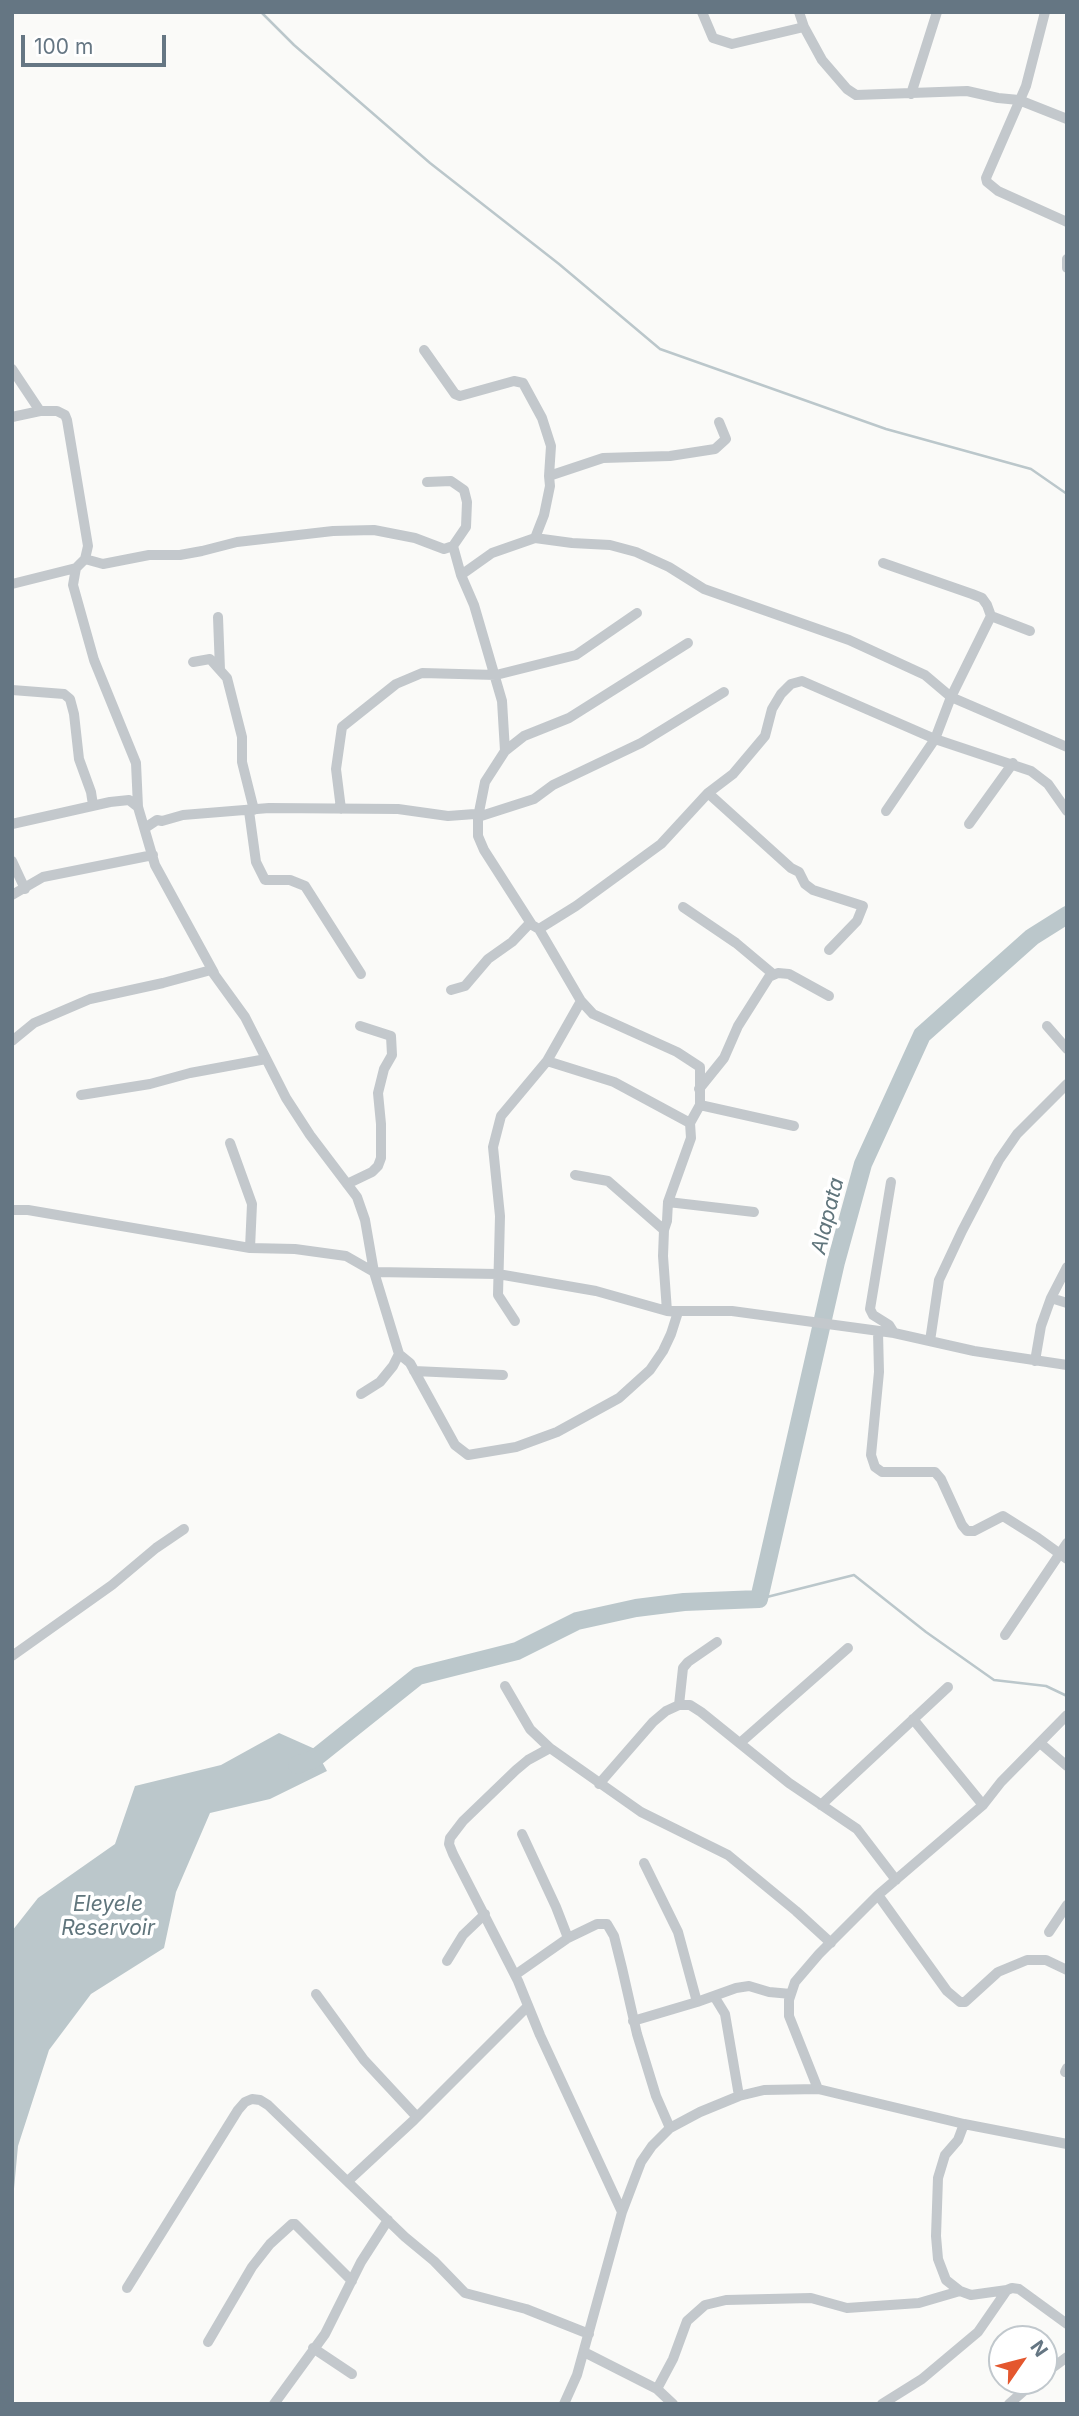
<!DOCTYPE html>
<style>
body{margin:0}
#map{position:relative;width:1079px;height:2416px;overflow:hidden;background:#fafaf8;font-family:Inter,sans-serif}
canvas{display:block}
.frame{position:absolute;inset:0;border:14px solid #657683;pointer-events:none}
.north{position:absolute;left:988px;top:2325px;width:70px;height:70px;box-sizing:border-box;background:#fff;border:2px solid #c1c8cd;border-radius:50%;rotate:55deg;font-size:19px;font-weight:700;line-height:28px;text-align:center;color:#657683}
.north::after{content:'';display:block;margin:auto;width:24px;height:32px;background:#e4572e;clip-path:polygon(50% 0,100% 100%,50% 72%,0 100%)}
.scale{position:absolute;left:21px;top:35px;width:145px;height:32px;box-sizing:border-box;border:4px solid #657683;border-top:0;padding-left:9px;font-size:21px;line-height:24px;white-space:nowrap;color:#657683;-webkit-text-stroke:5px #fff;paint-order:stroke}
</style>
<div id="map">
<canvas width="1079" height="2416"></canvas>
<div class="frame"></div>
<div class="north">N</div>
<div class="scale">100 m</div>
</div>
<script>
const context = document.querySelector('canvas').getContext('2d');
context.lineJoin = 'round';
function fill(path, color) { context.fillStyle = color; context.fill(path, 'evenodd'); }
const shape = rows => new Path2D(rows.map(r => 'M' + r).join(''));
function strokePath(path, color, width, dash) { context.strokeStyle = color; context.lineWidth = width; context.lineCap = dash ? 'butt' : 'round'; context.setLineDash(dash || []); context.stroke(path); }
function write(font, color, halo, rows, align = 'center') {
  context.font = font + ' Inter,sans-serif'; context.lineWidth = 7; context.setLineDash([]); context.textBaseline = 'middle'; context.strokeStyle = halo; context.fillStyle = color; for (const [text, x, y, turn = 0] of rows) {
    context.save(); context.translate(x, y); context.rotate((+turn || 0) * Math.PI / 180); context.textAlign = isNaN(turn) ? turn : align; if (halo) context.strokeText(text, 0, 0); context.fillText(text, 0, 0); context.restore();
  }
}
fill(shape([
 [279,1733,315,1749,327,1771,270,1799,210,1813,176,1892,164,1948,91,1994,49,2050,18,2146,12,2210,12,1931,38,1898,115,1844,135,1786,221,1765]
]), '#bbc7cb');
strokePath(shape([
 [261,12,294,45,430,163,559,264,660,349,886,429,1031,469,1067,494],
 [759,1599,854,1575,926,1632,994,1680,1046,1686,1067,1696]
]), '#bbc7cb', 2.5);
strokePath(shape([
 [297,1765,314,1759,418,1676,517,1651,577,1621,636,1608,684,1602,759,1599,836,1262,863,1164,922,1035,1032,937,1067,915]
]), '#bbc7cb', 18);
strokePath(shape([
 [702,12,713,38,732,44,804,27,822,60,847,89,856,95,967,91,998,98,1019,100,1067,119],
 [799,12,804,27],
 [1045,12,1026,86,986,178,987,182,998,191,1067,222],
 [911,94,937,12],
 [1067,259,1067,268],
 [424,350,455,394,460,396,514,381,523,383,542,418,551,446,549,476],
 [12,369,40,411],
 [12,417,40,411,57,411,65,415,67,420,88,546,85,559,76,568,12,584],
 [427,482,451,481,464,490,467,502,466,527,453,546],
 [535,538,544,515,550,486,549,476,603,458,670,456,715,449,726,439,719,422],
 [883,563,972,594,982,598,987,605,991,616,951,697,1067,747],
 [76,568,73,585,94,660,136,763,138,807,155,865,214,973],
 [461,575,492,553,535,538,572,543,610,545,636,552,669,567,704,589,849,640,925,675,951,697,935,739,886,811],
 [991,616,1030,631],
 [218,617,220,670],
 [193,662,210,659,227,678,242,737,242,762,254,810],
 [12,690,64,694,70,699,74,714,79,759,91,792,93,805],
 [505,751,524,736,569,718,688,643],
 [708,793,791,868,799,872,805,884,813,890,863,906,857,921,829,950],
 [341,809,336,769,342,727,396,684,422,673,496,675,576,655,637,613],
 [249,811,256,862,265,880,290,880,305,886,361,974],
 [12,824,110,802,129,800,138,807],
 [969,824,1013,763],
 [145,828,157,820,162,821,183,815,269,808,398,809,448,816,475,814,478,817,534,799,553,785,641,743,724,692],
 [12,861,25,889],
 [12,895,43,877,153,855],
 [683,907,736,943,773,974],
 [539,929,576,906,661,844,708,793,733,774,765,736,772,709,781,694,791,684,802,681,935,739,1031,771,1048,784,1067,811],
 [451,990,465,986,488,959,512,942,530,923,532,925],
 [1047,1026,1067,1049],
 [12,1041,34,1023,90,999,163,983,211,970,245,1017,286,1098,310,1135,357,1197,365,1220,374,1272,399,1354,410,1363,455,1445,468,1455,516,1447,557,1432,619,1398,650,1370,663,1351,671,1334,678,1312,667,1311,663,1256,664,1230,667,1221,668,1202,691,1138,690,1123,700,1105,700,1067,677,1052,593,1014,581,1001,539,929,532,925,484,850,478,836,478,817,485,782,505,751,502,701,474,605,461,575,453,546,444,549,415,538,374,530,333,531,237,542,202,551,180,555,149,555,103,564,85,559],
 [547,1061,614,1082,690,1123],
 [699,1089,724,1058,738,1026,769,977,778,973,789,974,829,996],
 [81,1095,150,1084,190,1073,266,1059],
 [700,1105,794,1126],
 [230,1143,252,1204,250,1248],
 [575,1175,608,1181,664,1230],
 [891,1182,870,1309,873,1315,889,1325,894,1333],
 [347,1184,372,1172,378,1166,381,1158,381,1124,378,1093,384,1069,392,1055,391,1036,360,1026],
 [668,1202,754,1212],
 [12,1210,28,1210,250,1248,295,1249,346,1256,374,1272,498,1274,596,1291,667,1311,732,1311,894,1333,974,1351,1067,1365],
 [1051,1298,1067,1303],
 [515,1321,498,1295,500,1216,493,1147,501,1116,547,1061,581,1001],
 [878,1332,879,1372,871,1455,875,1467,882,1472,935,1472,941,1479,962,1525,967,1531,974,1531,1003,1516,1038,1538,1067,1559],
 [930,1341,939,1280,962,1231,999,1160,1017,1134,1067,1084],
 [1035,1361,1041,1326,1051,1298,1067,1267],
 [414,1371,503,1375],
 [361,1394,380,1382,393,1366,399,1354],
 [1005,1635,1067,1543],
 [12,1656,112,1585,156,1548,184,1529],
 [505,1686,530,1729,550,1748],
 [679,1705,683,1668,688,1662,717,1642],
 [913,1719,983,1805],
 [740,1743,848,1648],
 [1040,1743,1067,1766],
 [599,1784,653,1722,666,1711,679,1705,690,1705,701,1712,789,1783,857,1829,896,1880],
 [821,1805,948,1687],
 [522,1834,556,1907,568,1938],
 [644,1863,678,1932,697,2002],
 [878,1895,947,1991,960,2002,965,2002,998,1972,1027,1960,1046,1960,1067,1970],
 [1049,1932,1067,1905],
 [447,1961,463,1935,485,1914],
 [515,1975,568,1938,597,1924,607,1924,614,1936,622,1968,637,2034,656,2096,670,2128],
 [316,1994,364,2060,417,2117],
 [714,1996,725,2014,739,2096],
 [633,2021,697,2002,736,1988,749,1986,769,1992,791,1994],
 [1065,2072,1067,2068],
 [818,2089,789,2016,789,2000,795,1982,819,1954,878,1895,983,1805,1001,1782,1067,1715],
 [964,2124,958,2140,945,2155,938,2178,936,2236,938,2259,946,2280,960,2291,971,2295,1007,2290],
 [348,2181,414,2120,528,2006],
 [622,2212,540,2035,518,1981,453,1854,449,1844,450,1838,463,1821,516,1770,528,1760,550,1748,641,1812,728,1855,796,1911,831,1943],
 [127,2288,238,2110,245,2102,252,2099,260,2100,268,2105,405,2237,434,2261,465,2293,526,2309,589,2334],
 [208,2342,252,2267,270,2244,292,2224,295,2224,352,2281],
 [313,2348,352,2374],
 [584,2352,657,2389,673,2404],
 [1044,2374,1067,2357],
 [657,2389,673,2359,687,2321,705,2305,726,2300,811,2298,847,2308,919,2303,960,2291],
 [274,2404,325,2334,361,2262,388,2220],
 [564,2404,577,2375,622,2212,641,2162,652,2146,670,2128,700,2112,739,2096,764,2090,818,2089,964,2124,1067,2144],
 [882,2404,922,2379,978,2332,1007,2290,1012,2288,1019,2289,1067,2324],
 [1009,2404,1035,2381]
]), '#c3c8cc', 10);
write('italic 21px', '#60757c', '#fff', [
 ["Alapata",828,1216,-76],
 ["Eleyele",108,1905],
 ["Reservoir",108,1929]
]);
</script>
